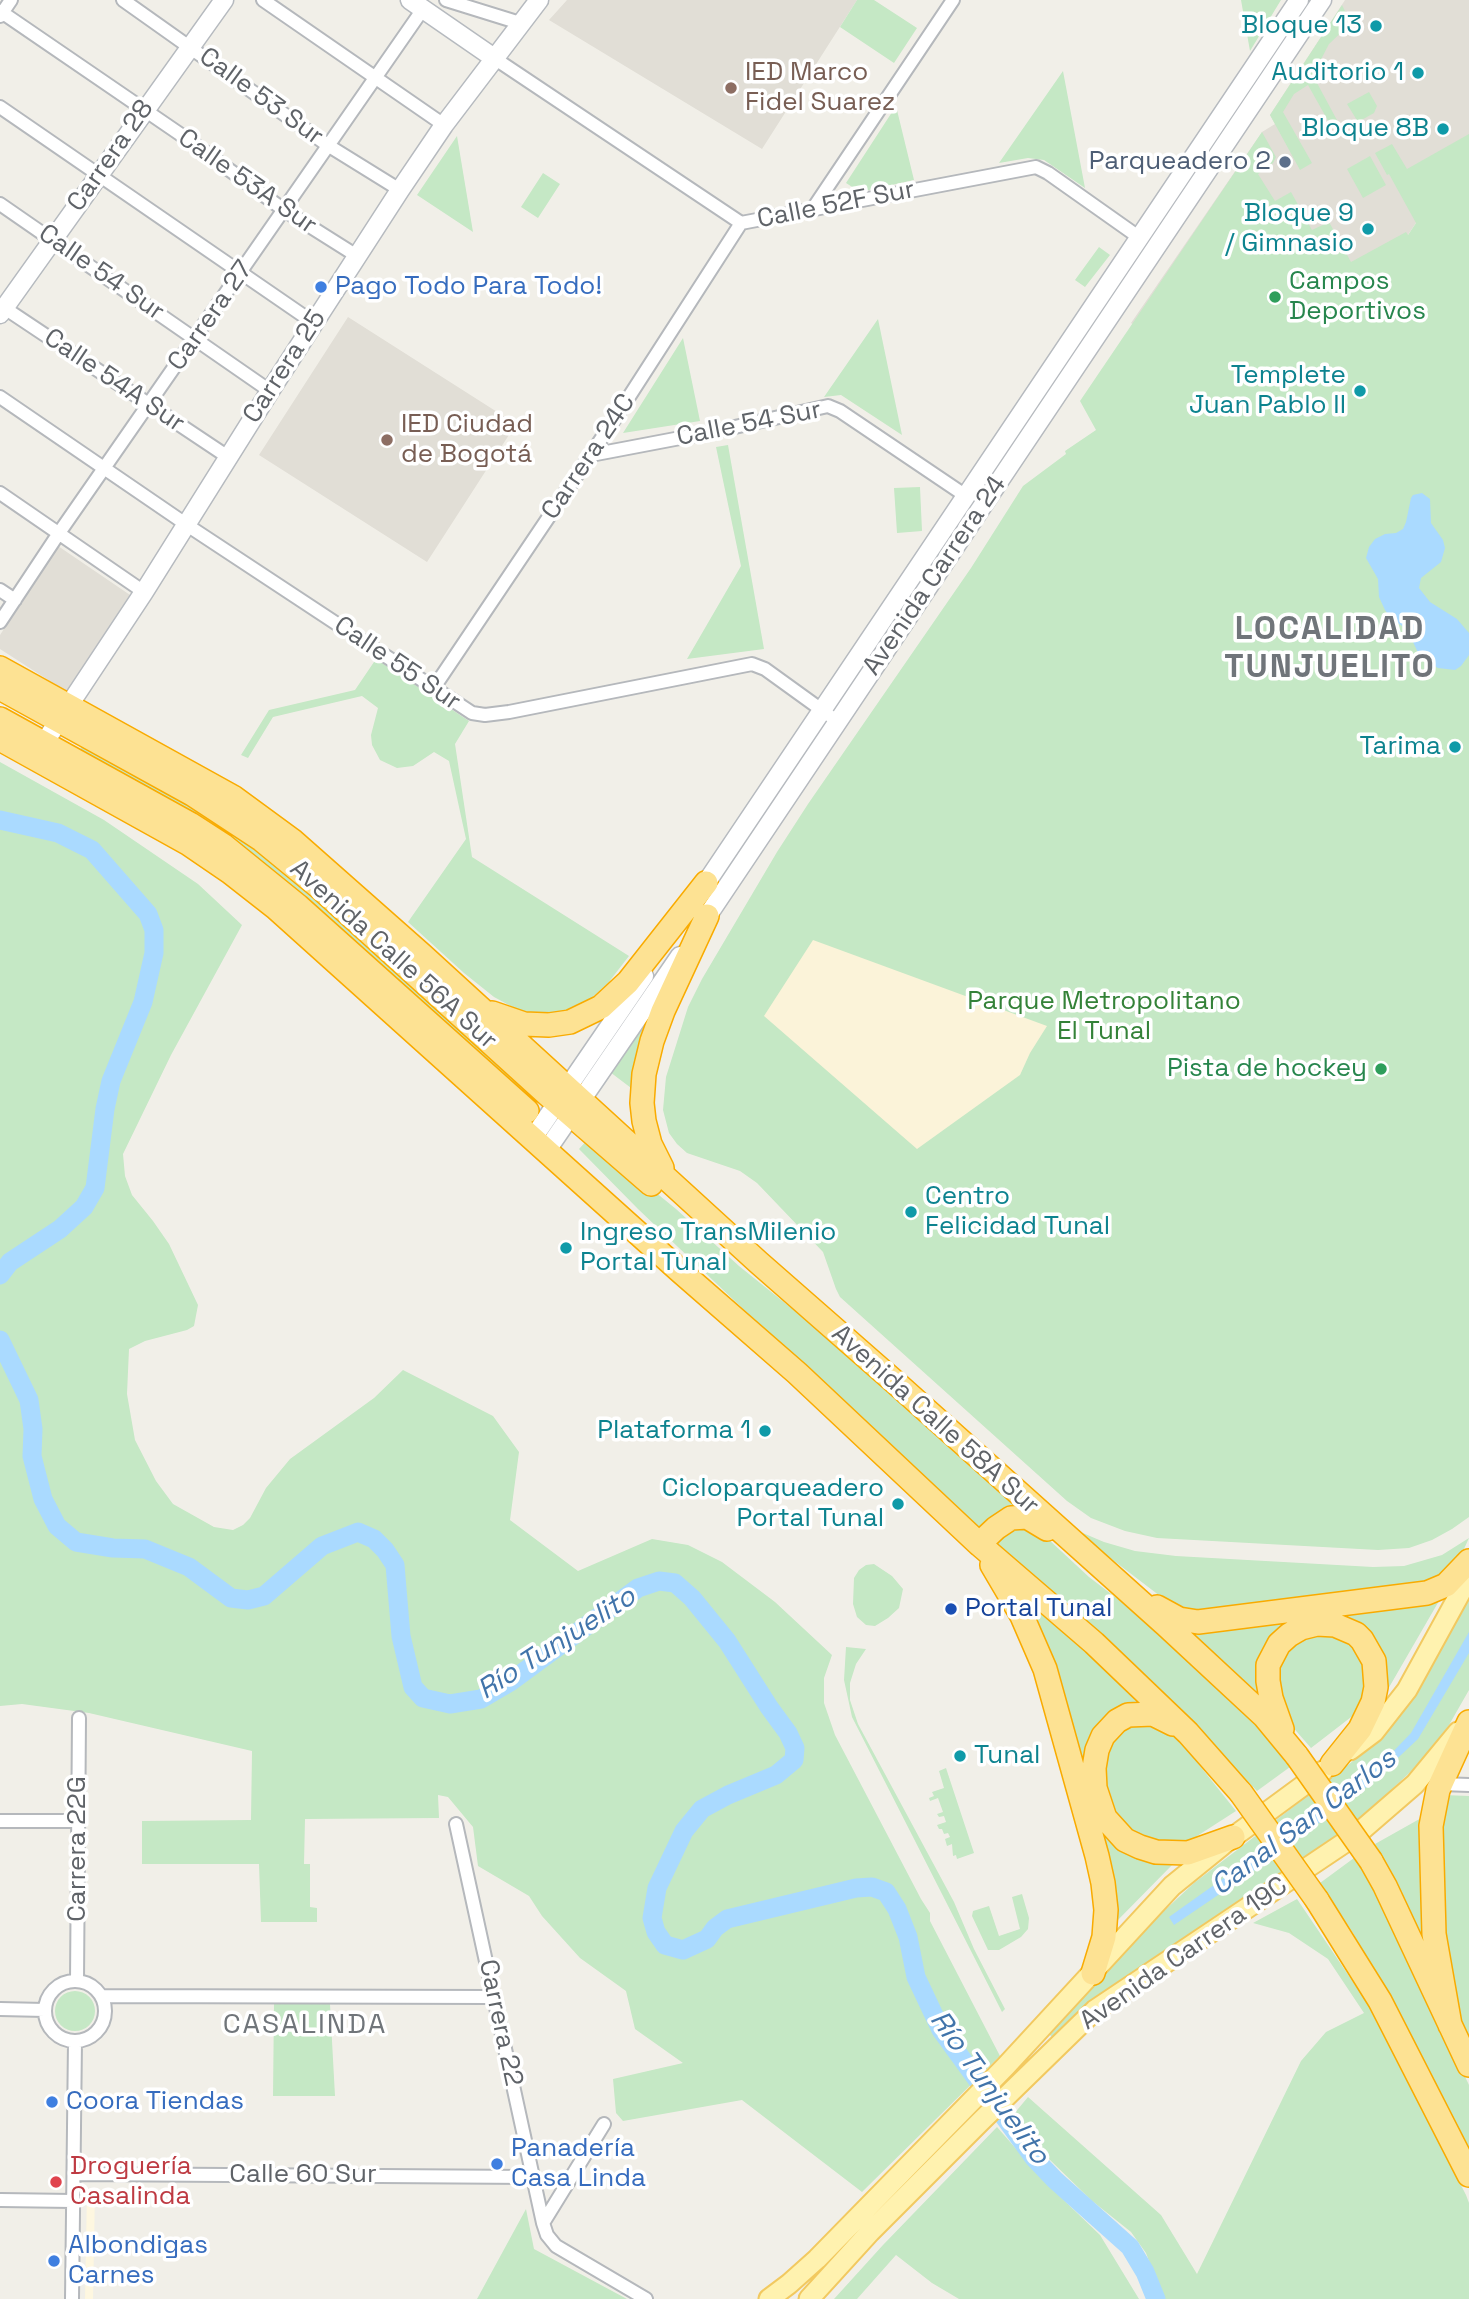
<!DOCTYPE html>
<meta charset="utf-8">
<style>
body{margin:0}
canvas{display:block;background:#f1efe8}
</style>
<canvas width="1469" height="2299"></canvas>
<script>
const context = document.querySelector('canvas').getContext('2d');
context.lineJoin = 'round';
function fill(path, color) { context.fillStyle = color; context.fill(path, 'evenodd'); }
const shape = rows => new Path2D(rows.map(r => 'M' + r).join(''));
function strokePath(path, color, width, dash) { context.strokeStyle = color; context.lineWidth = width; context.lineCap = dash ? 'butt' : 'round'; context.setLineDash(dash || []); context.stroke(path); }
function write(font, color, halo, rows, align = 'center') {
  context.font = font + ' "Space Grotesk",sans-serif'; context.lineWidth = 7; context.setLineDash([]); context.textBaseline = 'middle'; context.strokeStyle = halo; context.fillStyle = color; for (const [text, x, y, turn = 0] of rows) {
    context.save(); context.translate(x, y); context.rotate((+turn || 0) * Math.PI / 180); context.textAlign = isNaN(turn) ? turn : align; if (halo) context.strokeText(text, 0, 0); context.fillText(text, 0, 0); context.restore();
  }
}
fill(shape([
 [95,2190,93,2299,85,2299,87,2192]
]), '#fef7e0');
fill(shape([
 [567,0,857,0,762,149,549,20],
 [1345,0,1469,0,1469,144,1280,425,1131,323,1262,132,1275,124,1270,115],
 [348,317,516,424,427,562,259,455],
 [58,546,133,597,70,694,0,649,0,635]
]), '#e1ded6');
fill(shape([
 [857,0,874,0,917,28,894,63,840,27],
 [1241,0,1281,0,1250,51],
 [1342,5,1351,23,1329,44,1316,69,1317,74,1323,82,1317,83,1338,122,1331,126,1308,85,1294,94,1283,112,1312,163,1300,170,1270,115],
 [1063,71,1085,188,1044,160,1028,158,999,163],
 [1369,92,1377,106,1374,113,1358,122,1347,104],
 [896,106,914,180,860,192,846,183],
 [1262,132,1276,157,1273,163,1258,174,1275,201,1291,192,1312,230,1329,222,1351,262,1406,232,1408,235,1416,223,1389,174,1387,175,1375,153,1392,144,1407,169,1469,134,1469,1517,1452,1529,1432,1540,1409,1548,1378,1550,1157,1538,1125,1531,1091,1518,1067,1501,840,1297,836,1289,823,1252,757,1183,740,1171,687,1153,677,1144,669,1133,663,1110,666,1077,688,1007,702,979,777,852,808,804,971,568,1023,486,1066,454,1065,451,1096,430,1080,401],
 [457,136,473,232,417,195],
 [1370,156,1386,185,1363,198,1347,169],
 [543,173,560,184,538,218,521,207],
 [1099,247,1110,255,1085,287,1075,280],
 [878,319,902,435,841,395,824,397],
 [683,338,700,421,623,433],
 [728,445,764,649,687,659,741,566,716,447],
 [920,487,922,531,897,533,894,488],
 [376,659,469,721,455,744,472,857,629,956,608,983,585,1004,560,1012,540,1013,520,1011,494,997,464,973,408,922,466,839,449,761,434,752,413,766,397,768,380,760,372,745,371,735,378,708,362,696,273,717,248,758,241,755,269,710,355,690],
 [84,742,240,830,531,1086,522,1095,77,756],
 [0,762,104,820,198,884,242,925,171,1055,123,1154,125,1176,132,1195,153,1221,169,1244,198,1305,194,1326,187,1330,145,1341,129,1349,127,1394,135,1440,156,1481,173,1504,214,1527,233,1530,243,1525,250,1518,266,1488,290,1459,374,1398,403,1370,493,1416,519,1452,510,1520,578,1571,652,1539,688,1545,722,1562,775,1602,832,1655,824,1678,824,1703,835,1735,921,1899,930,1913,930,1921,1000,2056,862,2192,742,2100,623,2121,616,2113,613,2079,683,2063,635,2029,626,1991,580,1958,542,1916,529,1896,478,1866,473,1827,448,1797,438,1795,439,1818,305,1819,304,1864,310,1864,310,1907,317,1908,317,1922,261,1922,259,1864,142,1864,142,1821,251,1820,252,1751,89,1713,22,1704,0,1706],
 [668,984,635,1091,610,1072],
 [589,1138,676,1209,739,1266,893,1390,1022,1510,981,1535,638,1209,579,1149],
 [1004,1525,1033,1525,1089,1577,1140,1616,1243,1709,1276,1747,1290,1767,1257,1791,1208,1740,989,1542],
 [1071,1528,1104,1542,1135,1551,1176,1556,1373,1567,1404,1566,1442,1555,1469,1538,1458,1562,1432,1584,1205,1615,1177,1609],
 [874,1564,892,1576,903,1589,899,1608,888,1618,875,1626,866,1625,857,1617,853,1604,854,1578,859,1570,866,1565],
 [1443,1594,1380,1703,1371,1640,1302,1622,1263,1697,1181,1625],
 [1469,1597,1469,1690,1449,1725,1423,1760,1371,1809,1311,1854,1107,1989,1053,2038,1049,2034,1149,1925,1194,1883,1370,1748,1384,1735,1421,1682],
 [1023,1603,1053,1622,1084,1648,1141,1706,1115,1713,1091,1803,1176,1861,1112,1926],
 [1326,1628,1365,1651,1368,1704,1311,1748,1290,1724,1281,1705,1277,1656,1289,1642],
 [846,1647,866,1649,856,1664,850,1683,850,1700,858,1724,954,1902,974,1949,1005,2009,1002,2012,852,1717,844,1680],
 [1145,1718,1176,1736,1236,1811,1194,1838,1170,1848,1154,1846,1106,1813,1104,1743,1113,1729],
 [946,1768,974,1853,957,1859,956,1855,953,1856,952,1844,947,1846,945,1839,950,1837,948,1833,944,1834,942,1829,939,1829,937,1825,946,1822,944,1816,939,1817,937,1814,943,1812,938,1798,930,1801,929,1798,934,1796,932,1792,944,1788,939,1771],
 [1443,1795,1469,1796,1469,2042,1460,2023,1443,1958,1435,1831],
 [1423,1817,1428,1955,1410,1911,1375,1844],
 [1354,1858,1374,1888,1469,2085,1469,2154,1385,1991,1353,1933,1320,1883],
 [1022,1894,1029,1918,1028,1929,1021,1937,999,1950,988,1950,972,1916,973,1911,989,1906,999,1936,1020,1929,1012,1897],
 [1297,1899,1372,2010,1466,2195,1469,2203,1469,2299,1163,2299,1146,2253,1131,2232,1091,2200,1048,2158,1013,2115,1028,2097,1161,2215,1197,2274,1301,2061,1326,2032,1364,2013,1328,1959,1289,1933,1253,1923],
 '55 2011a20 20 0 1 1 40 0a20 20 0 1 1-40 0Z',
 [274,2004,330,2004,335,2096,273,2096],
 [997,2127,1046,2183,1100,2235,1139,2299,959,2299,932,2283,896,2255,857,2299,834,2299,883,2245],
 [526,2209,534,2249,627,2299,477,2299]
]), '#c5e8c5');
fill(shape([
 [813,940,1047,1026,1030,1053,1020,1075,917,1149,764,1016]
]), '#fbf3d9');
fill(shape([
 [1422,493,1430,499,1431,523,1443,540,1445,548,1441,562,1421,578,1419,588,1430,602,1457,619,1469,633,1469,655,1461,666,1455,670,1438,668,1420,657,1407,629,1391,619,1385,610,1379,597,1378,579,1366,558,1369,547,1375,539,1385,534,1396,533,1403,529,1406,522,1411,498,1413,495],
 [1469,1632,1469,1653,1418,1739,1368,1786,1271,1859,1174,1925,1169,1917,1363,1779,1385,1760,1411,1733]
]), '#aadaff');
strokePath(shape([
 [0,820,58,833,92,850,148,914,154,930,154,953,143,1002,111,1081,105,1109,95,1188,84,1207,60,1229,10,1262,0,1275],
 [0,1340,29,1400,33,1429,32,1456,43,1499,57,1526,76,1542,113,1548,145,1549,189,1567,231,1598,248,1600,264,1596,322,1546,358,1532,374,1539,385,1550,395,1565,401,1636,413,1687,423,1698,450,1704,481,1699,510,1682,638,1588,659,1581,675,1583,692,1598,727,1641,769,1707,788,1733,795,1748,794,1760,776,1775,728,1795,702,1809,684,1831,657,1888,652,1918,656,1932,665,1945,683,1950,707,1939,715,1928,727,1919,856,1888,872,1887,886,1892,897,1909,908,1937,916,1977,941,2030,1034,2158,1055,2180,1130,2247,1145,2272,1156,2299]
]), '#aadaff', 19);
const street = shape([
 [123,0,329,146,400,190],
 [263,0,444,125],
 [446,0,520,23],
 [0,11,190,141,284,210,357,256],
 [0,16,11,0],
 [494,58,741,223,1036,167,1048,173,1140,238],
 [0,107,314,323],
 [0,204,270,391],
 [812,210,953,0],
 [0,305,228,457],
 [0,397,193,529,472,713,485,715,509,712,752,664,765,669,837,721],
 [591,455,717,431,828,406,840,411,966,496],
 [0,493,144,592],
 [0,590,15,600],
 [0,622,59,533,423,9],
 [433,689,616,417,741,223],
 [1441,1784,1469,1785],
 [0,1821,78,1821],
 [456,1824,543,2223,547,2235,556,2246,646,2299],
 [77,1981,79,1718],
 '45 2011a30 30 0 1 1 60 0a30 30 0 1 1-60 0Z',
 [101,1996,494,1997],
 [0,2009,45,2010],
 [74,2174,533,2177],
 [0,2200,73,2201],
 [543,2223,604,2124],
 [72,2299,75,2041]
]);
const secondary = shape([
 [410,0,494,58],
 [0,314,224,0],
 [44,743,144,592,270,391,400,190,444,125,539,0],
 [700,892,1299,0],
 [700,927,1322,0],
 [533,1138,644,976],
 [547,1150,680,956]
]);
const primary = shape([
 [1350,1750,1374,1732,1407,1690,1469,1577],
 [769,2299,789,2284,817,2259,1006,2066,1172,1886,1225,1843,1323,1771],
 [809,2299,870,2232,981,2121,1095,2010,1356,1835,1415,1784,1458,1732]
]);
const highway = shape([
 [0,668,233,797,293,841,422,955,758,1262,896,1383,1166,1625,1264,1716,1297,1756],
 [0,688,192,794,262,840,318,886,546,1093,651,1184],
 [0,719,190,824,224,846,298,906,527,1111],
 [0,739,189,844,230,872,276,908,680,1271,797,1373,979,1544,1094,1643,1188,1733,1241,1793],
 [492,1013,524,1024,549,1025,570,1022,601,1007,628,982,706,883],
 [662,1168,650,1144,644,1121,642,1103,644,1074,652,1041,663,1011,707,916],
 [979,1544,996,1528,1011,1518,1027,1517,1047,1529],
 [992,1565,1022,1616,1045,1669,1097,1856,1103,1883,1106,1910,1104,1937,1093,1973],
 [1157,1607,1179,1619,1198,1622,1427,1593,1446,1585,1469,1561],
 [1173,1724,1153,1714,1128,1715,1117,1721,1103,1736,1097,1750,1094,1768,1095,1788,1105,1818,1125,1840,1140,1847,1156,1852,1188,1853,1233,1837],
 [1282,1729,1271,1698,1268,1681,1268,1665,1279,1644,1289,1635,1301,1628,1317,1624,1335,1625,1356,1634,1362,1640,1374,1661,1376,1687,1373,1702,1360,1729,1332,1764],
 [1371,1861,1385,1886,1469,2065],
 [1317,1900,1380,2001,1469,2175],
 [1450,2025,1434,1934,1431,1826,1438,1790,1469,1722]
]);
strokePath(street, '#b5b8bc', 16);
strokePath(secondary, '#b6babf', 21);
strokePath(primary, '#f2c960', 23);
strokePath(highway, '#f9ab00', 26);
strokePath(street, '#fff', 12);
strokePath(secondary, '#fff', 18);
strokePath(primary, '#fff2af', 19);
strokePath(highway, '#fde293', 23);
const highwayBridge = shape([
 [1297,1756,1371,1861],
 [1241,1793,1317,1900]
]);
strokePath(highwayBridge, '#f9ab00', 26, []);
strokePath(highwayBridge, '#fde293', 23);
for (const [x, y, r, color] of [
 [1376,26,7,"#0f9aa8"],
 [1418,73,7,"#0f9aa8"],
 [731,88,7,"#8d6e63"],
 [1443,129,7,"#0f9aa8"],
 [1285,162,7,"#5c6f8a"],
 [1368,229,7,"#0f9aa8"],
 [321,287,7,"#3f7fe0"],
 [1275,297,7,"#2e9e5b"],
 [1360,391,7,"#0f9aa8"],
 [387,440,7,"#8d6e63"],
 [1455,747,7,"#0f9aa8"],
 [1381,1069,7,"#2e9e5b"],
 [911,1212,7,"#0f9aa8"],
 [566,1248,7,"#0f9aa8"],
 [765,1431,7,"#0f9aa8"],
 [898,1504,7,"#0f9aa8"],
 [951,1609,7,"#1a4fb4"],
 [960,1756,7,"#0f9aa8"],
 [52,2102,7,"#3f7fe0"],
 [497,2164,7,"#3f7fe0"],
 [56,2182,7,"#e0444e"],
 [54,2261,7,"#3f7fe0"]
]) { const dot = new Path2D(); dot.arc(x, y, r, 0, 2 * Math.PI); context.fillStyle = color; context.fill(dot); strokePath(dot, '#fff', 2.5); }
write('26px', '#0d838f', '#fff', [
 ["Bloque 13",1362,26],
 ["Auditorio 1",1404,73],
 ["Bloque 8B",1429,129],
 ["Bloque 9",1354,214],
 ["/ Gimnasio",1354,244],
 ["Templete",1346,376],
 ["Juan Pablo II",1346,406],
 ["Tarima",1441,747],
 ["Centro",925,1197,"left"],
 ["Felicidad Tunal",925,1227,"left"],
 ["Ingreso TransMilenio",580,1233,"left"],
 ["Portal Tunal",580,1263,"left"],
 ["Plataforma 1",751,1431],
 ["Cicloparqueadero",884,1489],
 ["Portal Tunal",884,1519],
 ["Tunal",974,1756,"left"]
], 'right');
write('26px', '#785e54', '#fff', [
 ["IED Marco",745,73],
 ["Fidel Suarez",745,103],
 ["IED Ciudad",401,425],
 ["de Bogotá",401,455]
], 'left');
write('26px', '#5f6368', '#fff', [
 ["Calle 53 Sur",261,97,36],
 ["Carrera 28",111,156,-55],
 ["Calle 53A Sur",247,182,35],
 ["Calle 52F Sur",836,205,-11],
 ["Calle 54 Sur",101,273,35],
 ["Carrera 27",211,316,-55],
 ["Carrera 25",285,367,-57],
 ["Calle 54A Sur",114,381,34],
 ["Calle 54 Sur",749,424,-11],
 ["Carrera 24C",589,457,-56],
 ["Avenida Carrera 24",935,576,-56],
 ["Calle 55 Sur",397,664,34],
 ["Avenida Calle 56A Sur",393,955,42],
 ["Avenida Calle 58A Sur",935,1420,42],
 ["Carrera 22G",78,1849,-90],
 ["Avenida Carrera 19C",1184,1954,-35],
 ["Carrera 22",500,2023,78],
 ["Calle 60 Sur",303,2175]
]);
write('26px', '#4e5e75', '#fff', [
 ["Parqueadero 2",1271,162]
], 'right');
write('26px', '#27864d', '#fff', [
 ["Campos",1289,282],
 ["Deportivos",1289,312],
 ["Pista de hockey",1367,1069,"right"]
], 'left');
write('26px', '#366cbe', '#fff', [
 ["Pago Todo Para Todo!",335,287],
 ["Coora Tiendas",66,2102],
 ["Panadería",511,2149],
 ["Casa Linda",511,2179],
 ["Albondigas",68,2246],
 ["Carnes",68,2276]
], 'left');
write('26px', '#348238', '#fff', [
 ["Parque Metropolitano",1104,1002],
 ["El Tunal",1104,1032]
]);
write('26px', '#164399', '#fff', [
 ["Portal Tunal",965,1609]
], 'left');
write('26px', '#be3a42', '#fff', [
 ["Droguería",70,2167],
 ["Casalinda",70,2197]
], 'left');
write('italic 28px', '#4174aa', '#fff', [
 ["Río Tunjuelito",557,1644,-33],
 ["Canal San Carlos",1304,1823,-37],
 ["Río Tunjuelito",989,2088,54]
]);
context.letterSpacing = '2px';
write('28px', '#70757a', '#fff', [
 ["CASALINDA",305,2025]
]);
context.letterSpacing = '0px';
context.letterSpacing = '2px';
write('bold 33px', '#70757a', '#fff', [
 ["LOCALIDAD",1330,630],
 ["TUNJUELITO",1330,668]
]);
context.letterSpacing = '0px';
</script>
